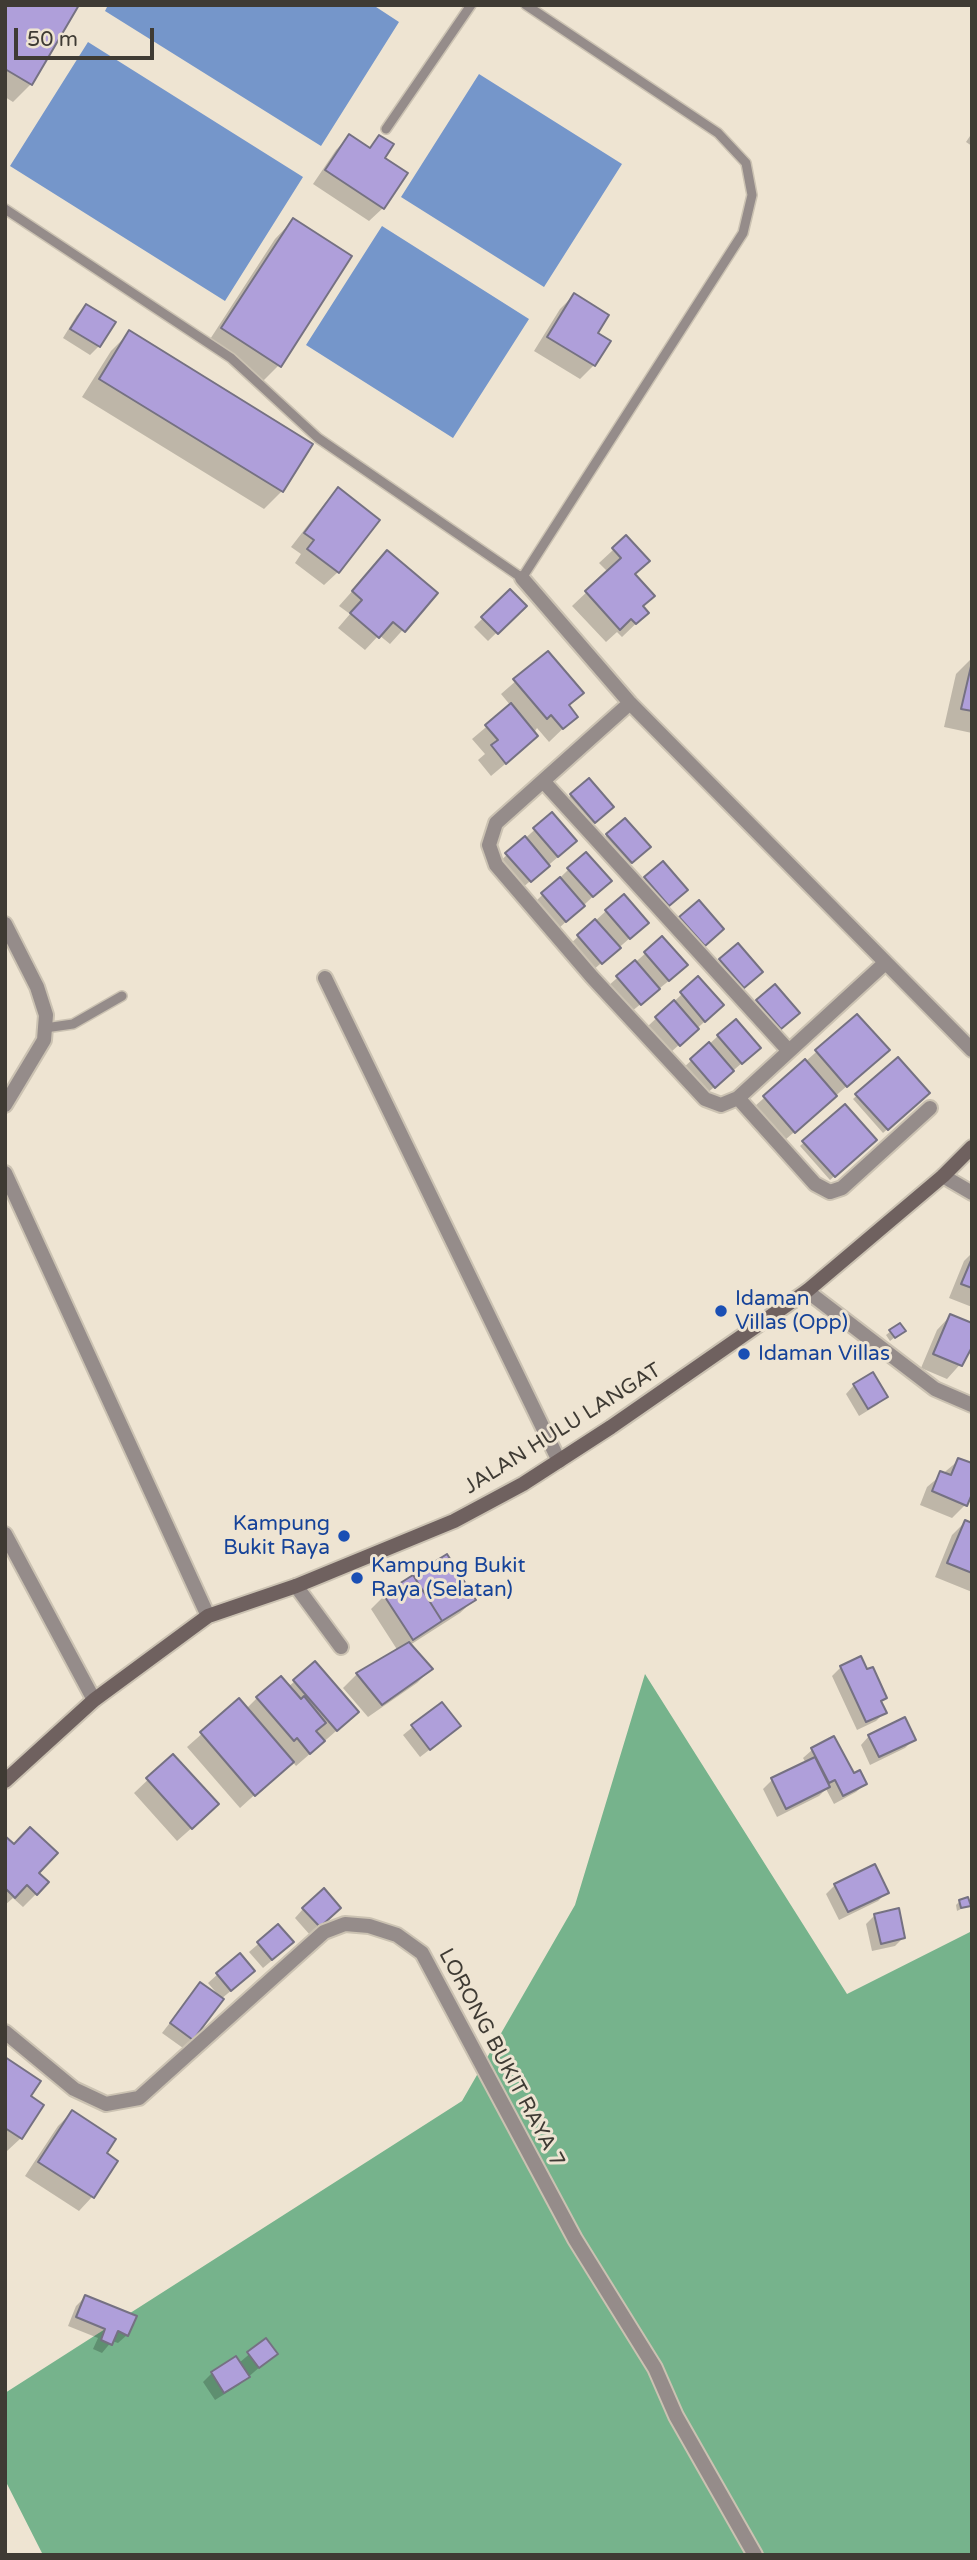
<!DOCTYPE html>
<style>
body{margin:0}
#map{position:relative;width:977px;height:2560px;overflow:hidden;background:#eee4d2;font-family:"Varela Round",sans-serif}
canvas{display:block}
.frame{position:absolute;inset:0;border:7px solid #3f3b34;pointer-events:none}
.scale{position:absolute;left:14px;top:28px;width:140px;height:32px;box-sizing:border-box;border:4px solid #3f3b34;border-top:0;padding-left:9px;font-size:21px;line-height:24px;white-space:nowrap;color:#3f3b34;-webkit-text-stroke:5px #eee4d2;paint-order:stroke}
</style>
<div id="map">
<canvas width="977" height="2560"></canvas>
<div class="frame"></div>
<div class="scale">50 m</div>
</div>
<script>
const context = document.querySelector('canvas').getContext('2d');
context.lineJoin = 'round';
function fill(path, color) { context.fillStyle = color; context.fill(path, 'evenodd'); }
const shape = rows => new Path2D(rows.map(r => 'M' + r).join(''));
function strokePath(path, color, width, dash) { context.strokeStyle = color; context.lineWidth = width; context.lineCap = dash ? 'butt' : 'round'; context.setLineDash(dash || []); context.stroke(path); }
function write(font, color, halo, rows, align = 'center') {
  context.font = font + ' "Varela Round",sans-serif'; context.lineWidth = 6; context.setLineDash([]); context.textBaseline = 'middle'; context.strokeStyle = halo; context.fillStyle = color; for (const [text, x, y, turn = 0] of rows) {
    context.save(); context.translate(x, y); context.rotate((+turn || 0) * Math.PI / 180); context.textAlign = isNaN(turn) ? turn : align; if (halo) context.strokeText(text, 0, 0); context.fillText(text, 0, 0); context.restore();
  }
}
fill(shape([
 [645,1674,847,1994,972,1931,972,2555,43,2555,5,2480,5,2393,462,2101,575,1905]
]), '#76b38c');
fill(shape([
 [108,5,373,5,399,22,321,146,105,11],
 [88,42,303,177,225,301,10,166],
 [479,74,622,164,544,287,401,197],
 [382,226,529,319,453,438,306,345]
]), '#7596ca');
fill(shape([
 [5,5,31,84,13,102,5,97],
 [972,133,972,146,966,142],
 [349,136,368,149,380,137,382,158,383,208,369,221,313,184,336,150],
 [293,220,279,365,261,383,205,347,275,239],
 [574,295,595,334,594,365,580,379,534,351,560,309],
 [86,306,99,346,90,355,63,338,77,315],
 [129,333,282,491,264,509,82,397,111,351],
 [338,490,338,572,324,585,295,563,301,554,291,547,325,503],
 [626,538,641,607,647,613,622,637,617,632,606,642,572,606,608,572,599,563],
 [387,552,436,593,390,644,379,635,365,650,338,628,350,614,339,606],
 [510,591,524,606,488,641,474,627],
 [548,653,581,693,568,707,576,716,549,742,537,728,523,749,491,776,478,760,485,754,472,739,511,706,501,694],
 [972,658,972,733,944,727,956,674],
 [571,795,603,815,586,830,563,804],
 [552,814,566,850,521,889,498,863],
 [607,835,640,856,622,871,599,844],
 [663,864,677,899,660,914,637,887],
 [568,870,600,890,557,930,534,903],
 [606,911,638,931,592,971,569,945],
 [681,918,713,938,695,953,672,927],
 [662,939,677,974,631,1012,608,986],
 [738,945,752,981,734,995,711,969],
 [698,979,713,1014,670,1053,647,1027],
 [775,986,789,1022,771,1037,748,1010],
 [857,1016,879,1058,785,1140,755,1106],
 [718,1036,750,1056,705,1095,682,1069],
 [898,1059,928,1093,883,1133,853,1099],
 [845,1106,874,1140,830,1180,800,1146],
 [972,1253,972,1307,949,1298,964,1261],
 [950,1316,972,1325,972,1351,947,1379,921,1368,937,1330],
 [899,1325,899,1334,890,1341,886,1335],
 [854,1385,886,1397,877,1405,859,1416,846,1394],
 [959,1460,965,1505,952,1518,920,1505,927,1487],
 [965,1522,972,1524,972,1592,935,1577,952,1535],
 [446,1557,474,1600,460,1613,410,1645,431,1669,417,1683,368,1717,343,1688,357,1674,398,1651,371,1609,384,1596],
 [315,1664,343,1725,296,1766,292,1761,240,1808,187,1747,239,1701,246,1709,257,1698,288,1687],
 [841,1667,885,1698,880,1702,885,1712,876,1721,857,1730,832,1676],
 [441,1704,450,1734,420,1757,403,1735],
 [869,1736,914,1739,905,1748,870,1765,861,1745],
 [812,1750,865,1784,856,1792,834,1804,826,1789,819,1796,777,1817,763,1789,772,1780,806,1763,803,1758],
 [173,1756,203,1818,177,1841,134,1793],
 [5,1839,36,1873,36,1894,23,1907,13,1898,5,1905],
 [874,1867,887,1892,878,1901,839,1920,826,1894,835,1885],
 [960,1901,969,1905,957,1911,956,1905],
 [303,1909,330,1917,310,1935,295,1918],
 [875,1915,903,1938,895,1946,872,1951,866,1924],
 [278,1927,283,1951,263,1968,249,1952],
 [239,1955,244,1980,221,1999,192,2039,183,2048,162,2033,200,1984,219,1996,208,1983],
 [5,2060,29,2097,21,2138,7,2151],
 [72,2112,105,2154,116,2161,92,2197,79,2211,25,2176,58,2126],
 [85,2297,127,2335,118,2343,112,2341,102,2353,93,2349,98,2338,68,2326,76,2306],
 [266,2340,276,2353,239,2385,215,2400,203,2382,212,2373,239,2363]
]), '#0003');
const building = shape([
 [5,5,79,5,32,85,5,69,5,5],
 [349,134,370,148,379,135,394,144,385,158,408,173,384,209,325,170,349,134],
 [293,218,352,256,281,367,221,328,293,218],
 [574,293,609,315,598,333,611,341,595,366,547,337,574,293],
 [86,304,116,322,100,347,70,329,86,304],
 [129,330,313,444,283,492,99,379,129,330],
 [338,487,380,520,339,573,307,549,314,540,304,533,338,487],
 [626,535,650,561,635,574,655,596,643,606,649,613,636,624,631,619,620,630,585,591,621,558,612,548,626,535],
 [387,550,438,593,405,632,393,622,379,638,350,613,362,600,352,591,387,550],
 [510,589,527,606,498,634,481,617,510,589],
 [548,651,584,693,569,705,578,717,563,729,551,715,547,719,513,679,548,651],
 [972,662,972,711,961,709,972,662],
 [511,703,538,736,506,764,491,745,498,740,485,725,511,703],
 [589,778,614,807,595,823,570,794,589,778],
 [552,812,577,841,558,857,533,828,552,812],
 [625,818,651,847,632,863,606,834,625,818],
 [525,836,550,866,531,882,505,853,525,836],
 [586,852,612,881,593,897,567,868,586,852],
 [663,861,688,890,669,906,644,877,663,861],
 [560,877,585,906,566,922,541,893,560,877],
 [624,894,649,923,630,939,605,910,624,894],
 [699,900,724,929,705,946,679,917,699,900],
 [595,919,621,948,602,964,577,935,595,919],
 [662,936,688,965,669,981,644,952,662,936],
 [738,943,763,972,744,988,719,959,738,943],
 [635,960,660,989,641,1005,616,976,635,960],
 [698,976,724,1005,705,1022,680,992,698,976],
 [775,984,800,1013,781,1029,756,1000,775,984],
 [674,1000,699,1029,680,1046,655,1017,674,1000],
 [857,1014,890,1050,847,1087,815,1050,857,1014],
 [736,1019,761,1048,742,1064,717,1035,736,1019],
 [709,1042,734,1071,715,1088,690,1059,709,1042],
 [898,1057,930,1093,888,1130,855,1094,898,1057],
 [805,1059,837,1096,795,1133,763,1096,805,1059],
 [845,1104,877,1140,835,1177,802,1141,845,1104],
 [972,1258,972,1288,961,1284,972,1258],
 [950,1314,972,1323,972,1347,962,1366,933,1354,950,1314],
 [900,1323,906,1331,895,1338,889,1330,900,1323],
 [873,1372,888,1397,868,1409,853,1384,873,1372],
 [958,1458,972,1463,972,1494,967,1506,932,1491,940,1471,951,1475,958,1458],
 [965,1520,972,1523,972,1573,947,1563,965,1520],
 [447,1554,476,1600,442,1621,413,1575,447,1554],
 [413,1575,442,1621,413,1640,383,1594,413,1575],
 [409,1642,433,1669,382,1705,356,1673,409,1642],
 [861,1656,867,1669,873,1667,887,1698,881,1701,887,1713,866,1722,840,1666,861,1656],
 [315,1661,359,1712,337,1731,293,1680,315,1661],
 [281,1676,301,1699,304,1696,326,1723,316,1731,325,1741,310,1754,297,1738,294,1741,256,1697,281,1676],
 [239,1698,294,1762,255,1796,200,1732,239,1698],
 [442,1702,461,1726,430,1750,411,1725,442,1702],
 [905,1717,916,1740,879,1757,868,1735,905,1717],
 [834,1736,854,1773,860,1770,867,1784,843,1796,835,1780,829,1783,811,1748,834,1736],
 [173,1754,219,1804,192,1829,146,1778,173,1754],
 [815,1757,830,1787,786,1809,771,1778,815,1757],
 [30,1827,58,1853,39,1873,49,1882,37,1895,27,1885,15,1898,5,1888,5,1836,14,1844,30,1827],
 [875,1864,889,1893,848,1912,834,1884,875,1864],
 [324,1888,341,1908,320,1927,302,1908,324,1888],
 [968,1897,971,1906,961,1908,959,1900,968,1897],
 [899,1908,905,1938,881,1944,874,1914,899,1908],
 [278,1924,294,1942,272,1960,257,1942,278,1924],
 [240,1953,255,1971,231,1991,216,1973,240,1953],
 [200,1982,224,1999,193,2040,170,2023,200,1982],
 [5,2057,41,2081,31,2096,44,2105,22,2139,5,2128,5,2057],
 [72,2110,116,2139,107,2153,118,2161,94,2198,38,2162,72,2110],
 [85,2295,137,2316,128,2336,118,2331,112,2345,101,2340,105,2329,76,2317,85,2295],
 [266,2338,278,2354,259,2368,247,2352,266,2338],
 [236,2356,250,2377,224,2393,211,2372,236,2356]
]);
fill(building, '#af9fda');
strokePath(building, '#757182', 2);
const lane = shape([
 [386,129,471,5],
 [5,209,231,358,318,438,522,578,743,233,752,195,746,163,718,133,526,5],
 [45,1028,73,1024,122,996]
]);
const street = shape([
 [522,578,630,703,972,1050],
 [630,703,496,823,489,845,496,865,592,977,705,1099,721,1105,738,1098,884,964],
 [543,781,789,1051],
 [5,924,37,987,46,1015,44,1040,5,1105],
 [325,978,559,1461],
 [738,1098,815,1184,830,1192,842,1188,930,1108],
 [5,1173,208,1616],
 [943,1176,972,1193],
 [807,1291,935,1389,972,1405],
 [5,1534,94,1700],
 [296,1586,341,1647],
 [5,2032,74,2089,106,2104,139,2098,324,1932,345,1924,369,1926,397,1935,422,1953,575,2239,655,2368,676,2416,755,2555]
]);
const secondary = shape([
 [5,1781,94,1700,208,1616,296,1586,454,1521,523,1484,611,1427,807,1291,943,1176,972,1147]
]);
strokePath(lane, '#cbc2b2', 12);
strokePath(street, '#cbc2b2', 18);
strokePath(secondary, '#cbc2b2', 18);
strokePath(lane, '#958c8a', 9);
strokePath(street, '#958c8a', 14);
strokePath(secondary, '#6f615f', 14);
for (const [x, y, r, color] of [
 [721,1311,7,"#1a4fb4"],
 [744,1354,7,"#1a4fb4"],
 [344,1536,7,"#1a4fb4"],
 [357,1578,7,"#1a4fb4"]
]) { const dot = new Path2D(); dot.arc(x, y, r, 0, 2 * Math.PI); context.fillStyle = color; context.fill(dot); strokePath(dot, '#eee4d2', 2.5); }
write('21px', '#164399', '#eee4d2', [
 ["Idaman",735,1299],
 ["Villas (Opp)",735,1323],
 ["Idaman Villas",758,1354],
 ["Kampung",330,1524,"right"],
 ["Bukit Raya",330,1548,"right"],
 ["Kampung Bukit",371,1566],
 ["Raya (Selatan)",371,1590]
], 'left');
write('21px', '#3f3b34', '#eee4d2', [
 ["JALAN HULU LANGAT",563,1429,-32],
 ["LORONG BUKIT RAYA 7",501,2058,62]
]);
</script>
